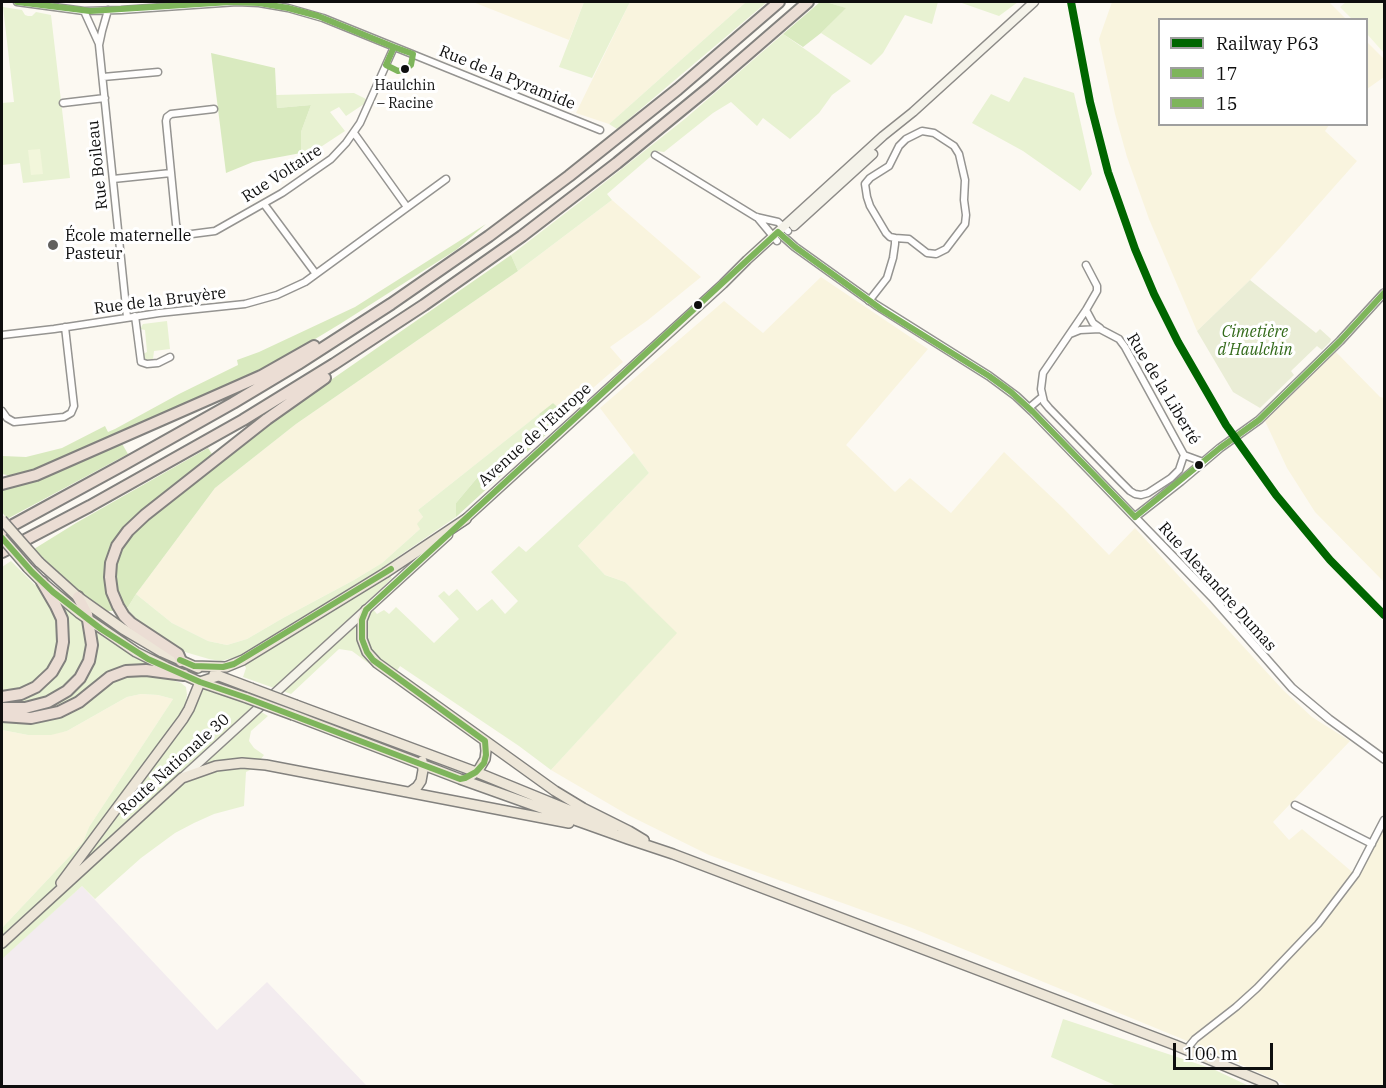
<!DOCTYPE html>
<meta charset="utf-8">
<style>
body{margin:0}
#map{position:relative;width:1386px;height:1088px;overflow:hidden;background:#fcf9f2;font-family:"IBM Plex Serif",serif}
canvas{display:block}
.frame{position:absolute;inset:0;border:3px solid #0e0e0e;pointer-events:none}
.legend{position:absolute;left:1158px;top:18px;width:210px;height:108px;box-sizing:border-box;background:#fff;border:2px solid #9f9f9f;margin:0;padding:8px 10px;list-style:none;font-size:18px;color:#0e0e0e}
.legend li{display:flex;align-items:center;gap:12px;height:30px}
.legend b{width:30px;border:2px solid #9f9f9f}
.scale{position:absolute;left:1173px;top:1043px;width:100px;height:27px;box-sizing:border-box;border:3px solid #0e0e0e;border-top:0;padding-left:8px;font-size:18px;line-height:21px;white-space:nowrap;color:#0e0e0e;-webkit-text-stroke:4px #fff;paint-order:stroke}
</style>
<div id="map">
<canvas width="1386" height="1088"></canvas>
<div class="frame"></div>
<ul class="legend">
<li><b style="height:8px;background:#060"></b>Railway P63</li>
<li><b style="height:8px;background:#7eb55b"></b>17</li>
<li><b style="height:8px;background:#7eb55b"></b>15</li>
</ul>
<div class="scale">100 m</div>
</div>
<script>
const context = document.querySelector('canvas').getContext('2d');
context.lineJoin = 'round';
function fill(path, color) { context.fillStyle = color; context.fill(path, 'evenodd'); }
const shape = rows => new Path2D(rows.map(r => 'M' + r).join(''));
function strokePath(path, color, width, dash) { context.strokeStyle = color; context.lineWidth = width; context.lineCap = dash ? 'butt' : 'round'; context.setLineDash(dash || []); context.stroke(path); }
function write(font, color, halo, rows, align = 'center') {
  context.font = font + ' "IBM Plex Serif",serif'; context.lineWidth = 6; context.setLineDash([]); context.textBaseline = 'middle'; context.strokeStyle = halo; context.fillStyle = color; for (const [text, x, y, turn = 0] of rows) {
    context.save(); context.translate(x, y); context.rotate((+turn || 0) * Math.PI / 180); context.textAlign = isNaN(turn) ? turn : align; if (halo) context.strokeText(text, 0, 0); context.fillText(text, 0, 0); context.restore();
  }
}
fill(shape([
 [82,886,217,1030,267,982,367,1086,2,1086,2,958]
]), '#f3ecef');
fill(shape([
 [473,2,584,2,569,40],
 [630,2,746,2,609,124,576,113],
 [1112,2,1329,2,1346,19,1160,20,1160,124,1329,125,1325,131,1357,161,1280,248,1250,280,1197,331,1149,219,1127,157,1115,114,1099,39],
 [1366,41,1384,59,1384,77,1367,89],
 [612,200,701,277,648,320,610,347,623,362,564,413,553,403,418,510,423,517,420,529,382,563,354,580,283,618,247,639,227,645,208,641,172,623,136,594,215,488,296,424,518,271],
 [821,277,928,349,846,445,895,492,910,478,951,513,1004,452,1063,508,1109,555,1135,528,1283,690,1312,717,1350,741,1273,822,1289,840,1302,829,1358,877,1384,828,1384,1086,1289,1086,1197,1045,912,928,709,855,628,815,551,770,676,633,625,582,605,575,578,546,649,473,600,408,724,301,763,333],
 [1335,351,1380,397,1384,398,1384,582,1315,512,1287,468,1265,421],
 [141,694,158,695,173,699,89,827,83,842,2,928,2,730,28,735,67,731,127,697]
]), '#f9f4de');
fill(shape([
 [584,2,630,2,592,78,559,67],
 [746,2,767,2,617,129,609,124],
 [826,2,938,2,932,24,905,15,883,53,871,65,821,33,845,8],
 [959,2,1018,2,999,16],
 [3,7,22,10,25,15,28,16,32,16,36,12,51,15,70,178,23,183,20,163,2,165,2,103,14,102],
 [783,34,851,81,832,95,819,113,790,139,763,118,757,126,731,102,713,113,664,152,657,151,607,194,612,200,518,271,511,255,585,198,686,118],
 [1024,77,1074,93,1092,174,1080,191,1023,151,972,123,991,94,1009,102],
 [354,93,366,99,364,104,346,116,339,107,330,112,345,131,307,156,307,153,301,153,301,132,311,105,277,108,276,95],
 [167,321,170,349,154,351,153,359,147,361,144,361,141,355,147,352,145,330,140,329,143,324],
 [539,414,546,423,477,478,456,503,456,517,383,567,392,578,367,602,377,614,384,610,389,614,396,607,434,643,459,619,438,596,444,591,449,596,457,589,477,611,492,599,505,614,518,601,491,572,519,546,526,552,634,453,649,473,578,546,605,575,625,582,677,633,551,770,519,746,400,666,391,680,352,651,339,649,291,694,243,677,246,668,239,656,221,661,209,659,185,652,151,634,126,608,128,607,136,594,172,623,208,641,227,645,247,639,283,618,354,580,382,563,420,529,417,524,423,517,418,510],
 [11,561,44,594,53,607,64,606,105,638,153,667,152,676,172,680,181,683,186,687,187,695,185,705,178,717,110,809,118,812,202,690,209,689,243,701,268,716,251,731,249,741,254,748,264,755,254,768,246,772,244,806,214,814,194,823,175,833,141,858,95,899,82,886,2,959,2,928,83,842,89,827,173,699,158,695,141,694,127,697,67,731,51,735,28,735,2,730,2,567],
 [1063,1019,1213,1069,1249,1086,1117,1086,1051,1057]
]), '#e8f2d2');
fill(shape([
 [820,2,826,2,846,8,821,33,803,47,783,34],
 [211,53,275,68,277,108,311,105,301,132,301,153,253,162,226,173],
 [486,224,456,250,340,324,272,365,117,435,128,454,7,519,2,512,2,487,14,484,7,475,2,474,2,456,26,457,62,448,105,426,108,432,115,429,179,394,238,365,237,360,259,352,355,307],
 [511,255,518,271,296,424,215,488,136,594,128,607,113,611,104,611,67,581,34,549,76,523,208,448,218,463,266,425],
 [553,403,564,413,563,419,456,517,456,503,477,478,546,423,539,414]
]), '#d9eabf');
fill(shape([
 [1250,280,1316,333,1320,329,1331,339,1330,342,1322,350,1317,346,1291,371,1294,375,1260,408,1233,392,1197,331]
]), '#eaedd6');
fill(shape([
 [1346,2,1384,2,1384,53,1367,34,1366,20,1352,19,1340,7],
 [40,149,43,174,31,175,28,150]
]), '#f2f6db');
const minor = shape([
 [17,2,84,11,121,10,237,2,259,3,288,8,323,18,600,130],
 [108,10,102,31,99,45,127,317],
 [84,11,99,44],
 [103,77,158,72],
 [63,103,105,98],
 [214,109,171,114,167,117,166,121,176,224,178,231,184,235,215,231,282,193,331,159,346,143,360,123,394,47],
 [354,133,407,207],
 [655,155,756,217,778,222,788,231],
 [113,179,171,173],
 [264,204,316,274],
 [757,217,777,241],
 [1086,265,1097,286,1097,291,1086,310,1043,373,1041,389,1044,402,1049,408,1119,480,1130,491,1135,494,1141,495,1148,493,1171,478,1179,470,1184,455],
 [869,301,887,278,893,258,895,244,895,238,890,237,886,233,870,206,867,197,865,184,870,178,889,166,899,146,906,139,922,131,934,133,954,146,959,154,965,180,964,200,966,215,965,224,946,249,936,254,927,253,909,239,895,238],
 [1086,310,1093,323,1100,328],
 [135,316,141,362,147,364,158,363,170,357],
 [1070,334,1080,330,1100,329,1119,339,1125,347,1184,455,1203,462],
 [2,335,54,329,159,313,245,304,277,295,305,282,446,179],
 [1029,408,1042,397],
 [2,411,7,418,14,422,64,417,71,413,74,406,65,327],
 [1295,805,1372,844],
 [1186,1050,1195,1039,1236,1007,1257,988,1318,924,1356,874,1384,820]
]);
const tertiary = shape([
 [778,232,795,247,876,305,989,376,1016,396,1033,412,1212,597,1292,688,1329,719,1384,759],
 [1135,517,1181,481,1220,448,1259,420,1340,341,1384,293]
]);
const secondary = shape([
 [794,226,873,154],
 [462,522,723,284,747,260,883,136,913,112,1034,2],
 [183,777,448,535]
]);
const primary = shape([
 [39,562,78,597,123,629,162,652,198,668],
 [28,568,42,582,79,613,136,652,166,667,200,682,247,698],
 [366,610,362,620,362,639,367,652,377,663,555,791,583,808,629,831,644,840],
 [194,666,226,667,243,660,385,573,466,519],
 [214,674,251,688],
 [296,705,476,772,613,828],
 [293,715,460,779,628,839,673,854,1175,1045,1273,1086],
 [472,775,479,769,485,759,486,751,485,741],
 [410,792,417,787,421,781,423,770,422,761],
 [61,883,183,719,189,709,200,682,218,676],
 [2,943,182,778,216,766,242,763,266,765,569,823]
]);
const motorway = shape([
 [2,484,36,475,209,399,261,376,314,346],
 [2,531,121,466,233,403,298,364,391,304,489,236,569,176,678,89,779,2],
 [2,552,90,506,243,420,334,364,424,305,522,236,617,163,711,86,808,2],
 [181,661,178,654,131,623,124,616,118,606,112,592,110,577,111,563,117,546,128,531,145,515,267,419,325,378],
 [2,697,21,694,36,687,52,672,60,658,63,642,62,619,56,606,42,582],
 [2,708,25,708,48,702,67,691,80,678,89,661,92,645,87,614,78,597],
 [2,716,31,718,59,712,79,702,110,677,126,671,146,670,184,675]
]);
strokePath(minor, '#959491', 9);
strokePath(tertiary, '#959491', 10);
strokePath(secondary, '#8c8a87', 11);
strokePath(primary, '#82817e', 12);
strokePath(motorway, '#82817e', 14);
strokePath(minor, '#fffefd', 6);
strokePath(tertiary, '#fffefd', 7);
strokePath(secondary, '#f5f3ea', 8);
strokePath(primary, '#ede6d8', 9);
strokePath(motorway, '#ebddd4', 10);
const primaryBridge = shape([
 [2,520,39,562],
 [2,538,28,568],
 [251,688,296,705],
 [247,698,293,715]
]);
strokePath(primaryBridge, '#82817e', 12, []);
strokePath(primaryBridge, '#ede6d8', 9);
strokePath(shape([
 [1135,517,1220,448,1259,420,1340,341,1384,293],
 [2,538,32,572,53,592,101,629,148,659,200,682,247,698,460,779,465,778,476,772,484,763,486,755,485,741,373,660,367,652,362,639,362,620,366,610,778,232,795,247,881,309,989,376,1011,392,1033,412,1135,517],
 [180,660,194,666,223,667,234,664,391,569]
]), '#7eb55b', 6);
strokePath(shape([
 [17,2,90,11,231,2,259,3,288,8,318,16,394,47],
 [394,47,413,54,411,65,406,69,398,71,386,65,394,47]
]), '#7eb55b', 6);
strokePath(shape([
 [1071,2,1090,102,1108,172,1135,249,1154,294,1178,342,1226,425,1276,495,1330,560,1384,615]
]), '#060', 8);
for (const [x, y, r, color] of [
 [405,69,5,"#0e0e0e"],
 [53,245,6,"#61605e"],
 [698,305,5,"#0e0e0e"],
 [1199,465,5,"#0e0e0e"]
]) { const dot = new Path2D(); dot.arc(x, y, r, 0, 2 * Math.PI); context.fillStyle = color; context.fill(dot); strokePath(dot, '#fff', 2); }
write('14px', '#0e0e0e', '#fff', [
 ["Haulchin",405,86],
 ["– Racine",405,104]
]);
write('16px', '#0e0e0e', '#fff', [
 ["Rue de la Pyramide",507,78,22],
 ["Rue Boileau",98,165,-96],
 ["Rue Voltaire",282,174,-33],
 ["Rue de la Bruyère",160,301,-7],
 ["Rue de la Liberté",1163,389,59],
 ["Avenue de l'Europe",535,435,-42],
 ["Rue Alexandre Dumas",1217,587,48],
 ["Route Nationale 30",174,765,-42]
]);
write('16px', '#0e0e0e', '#fff', [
 ["École maternelle",65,236],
 ["Pasteur",65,254]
], 'left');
write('italic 16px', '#336a1a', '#fff', [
 ["Cimetière",1255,332],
 ["d'Haulchin",1255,350]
]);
</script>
